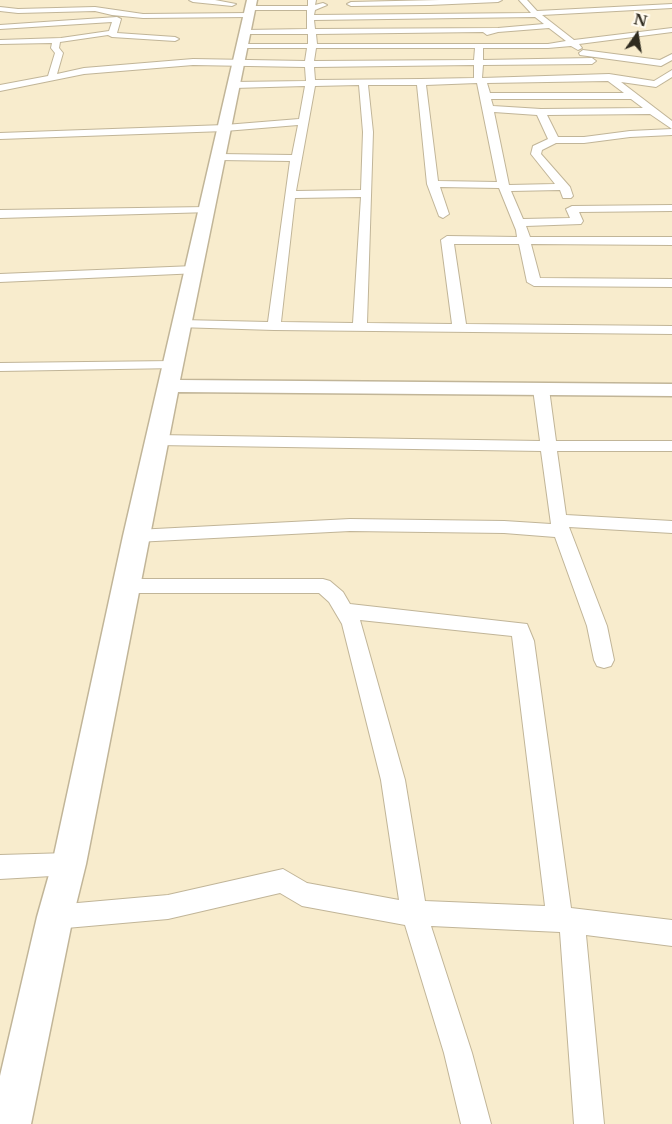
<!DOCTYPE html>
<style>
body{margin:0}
#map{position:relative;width:672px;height:1124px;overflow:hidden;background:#f8eccd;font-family:"Libre Baskerville",serif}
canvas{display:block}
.north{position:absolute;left:612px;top:10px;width:50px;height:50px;-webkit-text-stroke:4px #fffaee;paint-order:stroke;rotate:13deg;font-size:14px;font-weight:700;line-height:20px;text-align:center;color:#2f2b1f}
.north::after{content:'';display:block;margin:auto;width:18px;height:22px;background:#2f2b1f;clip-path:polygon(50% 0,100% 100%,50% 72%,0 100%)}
</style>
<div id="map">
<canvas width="672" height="1124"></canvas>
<div class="north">N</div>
</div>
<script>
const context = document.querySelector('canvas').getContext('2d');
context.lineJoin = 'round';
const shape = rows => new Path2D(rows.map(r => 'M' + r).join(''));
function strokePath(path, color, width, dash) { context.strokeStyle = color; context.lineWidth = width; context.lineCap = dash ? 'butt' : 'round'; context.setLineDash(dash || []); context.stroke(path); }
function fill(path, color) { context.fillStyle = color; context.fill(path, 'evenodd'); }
const street = shape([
 [189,0,215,0,236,4,232,6,193,2,189,0],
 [308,0,316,0,315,5,323,3,327,5,315,10,314,15,531,13,519,0,527,0,537,11,672,4,672,8,542,15,574,40,672,28,672,32,579,44,582,48,578,50,571,46,548,48,483,48,483,60,592,58,596,61,592,64,483,65,482,78,609,74,654,81,672,70,672,77,656,87,621,82,672,121,672,129,650,114,547,115,558,137,584,137,630,131,672,129,672,135,630,137,584,143,556,143,542,150,541,154,570,187,573,196,571,198,563,198,560,190,511,191,523,219,570,218,566,209,572,206,672,205,672,211,579,212,583,221,581,224,526,226,530,237,672,237,672,245,531,244,540,278,672,279,672,287,534,286,527,282,519,244,454,244,466,324,672,326,672,334,274,330,177,327,175,324,177,321,182,320,268,322,290,161,219,160,214,157,219,154,292,155,298,125,225,131,0,139,0,133,225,125,299,119,305,86,234,88,229,85,234,82,306,81,305,67,193,65,84,74,0,91,0,85,48,76,55,53,51,48,52,43,0,44,0,40,61,38,109,31,112,22,0,29,0,25,117,17,121,19,117,33,175,37,179,39,175,41,112,37,108,35,60,42,59,48,63,53,57,74,84,68,193,59,305,61,307,48,242,48,238,46,242,44,308,44,308,34,245,34,241,32,245,30,307,29,307,10,250,10,246,8,250,6,308,6,308,0],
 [535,17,544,24,498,28,315,29,314,20,535,17],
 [549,28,566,41,548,44,317,44,316,34,483,32,487,35,498,32,549,28],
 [316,48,475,48,474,60,314,61,316,48],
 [474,65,474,78,421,79,315,80,314,67,474,65],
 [608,81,624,93,490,93,487,83,608,81],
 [477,83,497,182,438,181,426,85,477,83],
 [359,85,363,132,361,190,296,191,315,86,359,85],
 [368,85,417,85,427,184,439,216,443,218,449,214,440,187,499,188,516,230,517,237,447,236,441,240,452,324,367,323,373,132,368,85],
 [491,99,631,99,643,108,541,109,493,106,491,99],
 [494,112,537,115,548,139,533,146,531,154,555,184,509,185,494,112],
 [361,197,353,323,281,322,295,198,361,197],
 [440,0,502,0,498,2,429,5,351,6,347,4,351,2,440,0],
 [0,7,18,9,95,7,143,14,249,13,253,15,249,17,143,18,112,15,95,11,18,13,0,11,0,7],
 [583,50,660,60,672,54,672,60,661,66,580,55,579,53,583,50],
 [207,207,213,210,211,212,0,218,0,210,207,207],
 [194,266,200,270,199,273,0,282,0,274,194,266],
 [173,361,178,362,180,365,178,368,0,371,0,363,173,361],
 [541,384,546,386,549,389,556,441,672,441,672,451,557,451,566,515,672,521,672,533,569,527,607,626,614,660,611,666,604,668,597,666,594,660,587,626,555,537,504,533,350,531,136,542,130,540,127,536,130,532,136,530,350,519,504,521,551,524,541,451,157,445,151,443,149,440,151,437,157,435,540,441,533,389,536,386,541,384],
 [126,579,323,579,330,581,343,592,350,604,527,624,534,641,571,908,672,920,672,946,586,935,604,1124,574,1124,560,932,431,926,472,1053,491,1124,461,1124,444,1053,405,925,302,906,280,893,168,919,55,929,46,926,42,917,46,908,55,905,168,895,283,869,307,883,399,900,381,780,342,624,329,602,319,593,126,593,119,591,116,586,119,581,126,579],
 [360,620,512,636,545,906,425,901,405,780,360,620],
 [69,853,78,856,81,864,78,872,69,875,0,879,0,855,69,853]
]);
const secondary = shape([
 [247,0,257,0,180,380,672,384,672,396,178,392,86,864,73,917,31,1124,0,1124,0,1076,37,917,52,864,123,536,247,0]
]);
strokePath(street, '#c1b598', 2);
strokePath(secondary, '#c1b598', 3);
fill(street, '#fff');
fill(secondary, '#fff');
</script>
